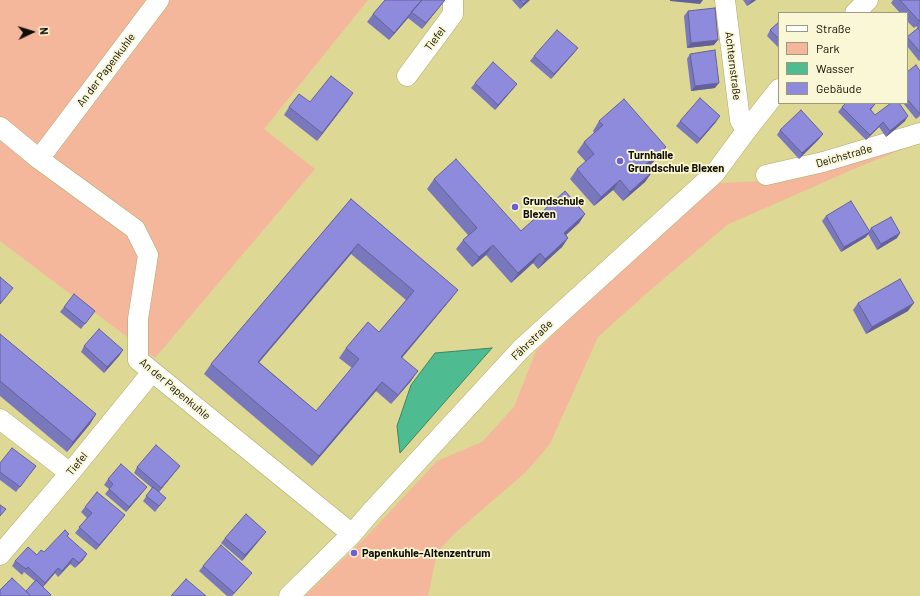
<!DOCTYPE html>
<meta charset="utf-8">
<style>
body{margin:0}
#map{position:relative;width:920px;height:596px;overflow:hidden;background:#ddd894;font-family:Barlow,sans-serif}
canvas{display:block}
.legend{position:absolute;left:778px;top:12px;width:130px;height:92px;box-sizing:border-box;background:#f9f7d5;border:1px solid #9b9980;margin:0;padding:5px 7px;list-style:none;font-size:12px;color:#0f0c00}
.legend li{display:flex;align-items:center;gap:8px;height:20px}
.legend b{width:20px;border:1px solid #9b9980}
.north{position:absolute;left:12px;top:12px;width:40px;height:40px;-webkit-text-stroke:3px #f9f7d5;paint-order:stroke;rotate:86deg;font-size:11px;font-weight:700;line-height:16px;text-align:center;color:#0f0c00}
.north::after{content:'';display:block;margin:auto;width:14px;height:18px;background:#0f0c00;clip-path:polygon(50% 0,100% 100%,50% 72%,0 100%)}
</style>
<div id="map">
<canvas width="920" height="596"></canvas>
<ul class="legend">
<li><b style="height:5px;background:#fff"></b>Straße</li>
<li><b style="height:11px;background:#f5b79c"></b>Park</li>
<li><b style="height:11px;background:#4ebb90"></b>Wasser</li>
<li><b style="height:11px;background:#8e8bdc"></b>Gebäude</li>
</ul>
<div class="north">N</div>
</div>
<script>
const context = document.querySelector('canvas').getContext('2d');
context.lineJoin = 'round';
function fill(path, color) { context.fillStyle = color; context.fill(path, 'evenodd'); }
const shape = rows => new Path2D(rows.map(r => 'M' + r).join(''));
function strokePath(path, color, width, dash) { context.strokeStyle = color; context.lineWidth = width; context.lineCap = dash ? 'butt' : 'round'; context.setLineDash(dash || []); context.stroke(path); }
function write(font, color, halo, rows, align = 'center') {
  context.font = font + ' Barlow,sans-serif'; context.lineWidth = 3.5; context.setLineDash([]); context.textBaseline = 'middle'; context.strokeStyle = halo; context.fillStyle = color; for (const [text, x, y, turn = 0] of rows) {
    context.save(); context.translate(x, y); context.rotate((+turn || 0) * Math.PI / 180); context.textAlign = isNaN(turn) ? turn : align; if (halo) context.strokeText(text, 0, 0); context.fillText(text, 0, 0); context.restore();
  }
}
fill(shape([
 [0,0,368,0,264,129,315,169,155,358,0,241],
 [920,142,856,168,727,225,647,293,598,337,550,444,526,472,454,534,437,552,428,596,305,596,370,533,437,461,482,442,514,407,536,351,625,266,719,183,763,181]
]), '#f5b79c');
const water = shape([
 [492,348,400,453,397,426,411,385,435,353,492,348]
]);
fill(water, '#4ebb90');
strokePath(water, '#3b8665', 1);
const minor = shape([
 [725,0,740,120,746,131],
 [855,13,868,0],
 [407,76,453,14,453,0],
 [0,127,39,159,135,229,148,255,138,319,138,360,352,534],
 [39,159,159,0],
 [766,175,823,162,920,133],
 [0,419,70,473],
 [0,555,70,473,152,372],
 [289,596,352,534,370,513,521,349,715,173,746,131,779,89]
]);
strokePath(minor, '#ada866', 21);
strokePath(minor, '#fff', 20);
fill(shape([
 [445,0,422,29,408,18,389,40,367,22,373,14],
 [512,0,530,0,520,9],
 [743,0,756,0,747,6],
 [893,0,920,0,920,30,916,26,914,28,907,21,907,13,900,13,891,3],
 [688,11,714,45,687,48,684,16],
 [779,22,779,48,767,36,770,30],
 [918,28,920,31,920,60,919,61,907,46,907,38],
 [574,53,551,79,530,61,534,56],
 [690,54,715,88,691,91,687,59],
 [920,71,920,116,916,119,903,103,907,103,907,72],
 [475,83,517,84,513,89,495,110,471,88],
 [353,93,317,141,284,115,289,107],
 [876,103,871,110,875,115,905,121,886,137,879,127,866,140,838,112,842,107],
 [599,121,659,157,647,167,652,172,645,182,623,201,613,190,594,206,570,179,577,169,586,162,577,152,584,142,594,133,593,131],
 [680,121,716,122,697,144,676,126],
 [780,130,823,134,819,139,799,159,777,135],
 [434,179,521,231,585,214,579,223,566,235,568,238,562,247,538,269,533,263,511,283,486,255,472,267,456,249,463,240,468,235,427,189],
 [351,199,458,290,451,299,402,358,411,381,391,404,376,391,312,466,204,374,211,364],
 [351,254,406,300,379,332,346,348,339,358,352,368,316,411,259,362],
 [826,216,869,231,871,228,897,238,877,250,868,234,866,237,841,252,822,221],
 [858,303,908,311,866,334,853,310],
 [64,307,95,311,81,329,60,312],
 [0,334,96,414,90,424,67,452,0,396],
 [84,346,123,350,119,356,104,373,81,352],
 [0,463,36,466,16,492,0,480],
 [180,466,159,492,162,503,155,512,143,501,152,488,134,473,137,467],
 [108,479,143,492,126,512,105,494,109,489,104,485],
 [85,507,125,515,96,550,75,533,87,518,81,512],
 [266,532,262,537,242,561,221,543,225,538],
 [67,537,87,554,83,560,75,568,70,564,58,577,55,573,43,587,26,591,35,581,24,572,22,575,12,566,15,561,37,555,44,552],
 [203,566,248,578,232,596,227,596,199,571]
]), '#7a78bd');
fill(shape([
 [445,0,422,29,426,23],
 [528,0,530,0,520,9,523,4],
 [670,0,703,0,700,4,670,1],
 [752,0,756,0,747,6,751,1],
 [411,12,408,18,389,40,394,33],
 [920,20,920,21,916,26,914,28],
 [718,40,714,45,687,48,691,43],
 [578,48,574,53,551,79,554,74],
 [719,83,715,88,691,91,695,86],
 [517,84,513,89,495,110,498,105],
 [353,93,348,101,317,141,322,133],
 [720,116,716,122,697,144,700,139],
 [908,116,905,121,886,137,890,131],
 [883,122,879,127,866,140,870,135],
 [823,134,819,139,799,159,802,153],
 [666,147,659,157,639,175,645,165],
 [652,172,645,182,623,201,630,192],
 [620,180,613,190,594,206,601,197],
 [585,214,579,223,557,243,564,233],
 [870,232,866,237,841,252,844,247],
 [900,233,897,238,877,250,881,244],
 [568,238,562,247,538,269,545,259],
 [358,244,351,254,251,372,258,362],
 [493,245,486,255,472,267,479,257],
 [540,253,533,263,511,283,518,273],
 [458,290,451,299,394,367,401,357],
 [914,303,908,311,866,334,872,327],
 [123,350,119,356,104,373,107,367],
 [418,371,411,381,391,404,398,395],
 [382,382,376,391,312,466,319,456],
 [96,414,90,424,67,452,73,442],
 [180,466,176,471,158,493,161,488],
 [147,487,143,492,126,512,129,507],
 [125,515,121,520,96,550,99,545],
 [266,532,262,537,242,561,245,555],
 [87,554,83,560,75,568,79,563],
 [73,558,70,564,58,577,62,571],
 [58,568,55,573,42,588,45,583],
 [252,573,248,578,232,596,234,593]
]), '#63619a');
const building = shape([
 [385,0,422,0,394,33,373,14,385,0],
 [422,0,445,0,426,23,411,12,422,0],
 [520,0,528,0,523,4,520,0],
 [900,0,920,0,920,20,919,21,900,0],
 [715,8,718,40,691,43,688,11,715,8],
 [779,22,779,39,770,30,779,22],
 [918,28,920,31,920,52,907,37,918,28],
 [557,30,578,48,554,74,534,56,557,30],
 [715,50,719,83,695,86,690,54,715,50],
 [493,62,517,84,498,105,475,83,493,62],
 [916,65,920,71,920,114,907,99,907,72,916,65],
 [331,76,353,93,322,133,289,107,299,94,310,102,331,76],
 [700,98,720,116,700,139,680,121,700,98],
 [624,99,666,147,645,165,652,172,630,192,620,180,601,197,577,169,594,154,584,142,603,125,599,121,624,99],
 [846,103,876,103,870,109,875,115,891,103,899,103,908,116,890,131,883,122,870,135,842,107,846,103],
 [801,110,823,134,802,153,780,130,801,110],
 [456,159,521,231,565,191,585,214,564,233,568,238,545,259,540,253,518,273,493,245,479,257,463,240,477,228,434,179,456,159],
 [351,199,458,290,401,357,418,371,398,395,382,382,319,456,211,364,351,199],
 [358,244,414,291,379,332,368,322,346,348,359,359,316,411,258,362,358,244],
 [851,201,870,232,844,247,826,216,851,201],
 [891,217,900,233,881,244,871,228,891,217],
 [0,277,13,288,0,304,0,277],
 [900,279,914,303,872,327,858,303,900,279],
 [74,294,95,311,85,324,64,307,74,294],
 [99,329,123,350,107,367,84,346,99,329],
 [0,334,96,414,73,442,0,381,0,334],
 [156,445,180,466,161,488,137,467,156,445],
 [12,448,36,466,20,487,0,472,0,463,12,448],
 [121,464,147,487,129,507,109,489,113,484,108,479,121,464],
 [153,487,166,498,159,506,146,496,153,487],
 [97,492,125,515,99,545,79,527,92,513,85,507,97,492],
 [0,505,6,509,0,516,0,505],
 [246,514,266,532,245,555,225,538,246,514],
 [65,530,69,534,67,536,87,554,79,563,73,558,62,571,58,568,45,583,28,567,26,569,15,561,28,547,37,555,41,550,44,552,65,530],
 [221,545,252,573,234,593,203,566,221,545],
 [12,578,31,596,0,596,0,590,12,578],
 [186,579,206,596,171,596,186,579],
 [36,580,51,595,49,596,31,596,26,591,36,580]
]);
fill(building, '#8e8bdc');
strokePath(building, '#63619a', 1);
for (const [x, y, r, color] of [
 [620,161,4,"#6d5ed8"],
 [515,207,4,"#6d5ed8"],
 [354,553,4,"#6d5ed8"]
]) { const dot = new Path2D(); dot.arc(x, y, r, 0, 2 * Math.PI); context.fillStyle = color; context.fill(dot); strokePath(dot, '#f9f7d5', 1.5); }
write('11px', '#0f0c00', '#f9f7d5', [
 ["Tiefel",435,39,-53],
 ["Achternstraße",733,66,83],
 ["An der Papenkuhle",106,70,-53],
 ["Deichstraße",844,156,-16],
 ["Fährstraße",532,340,-44],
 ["An der Papenkuhle",175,389,40],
 ["Tiefel",77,464,-51]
]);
write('bold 11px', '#0f0c00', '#f9f7d5', [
 ["Turnhalle",628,155],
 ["Grundschule Blexen",628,168],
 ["Grundschule",523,201],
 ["Blexen",523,214],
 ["Papenkuhle-Altenzentrum",362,553]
], 'left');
</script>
